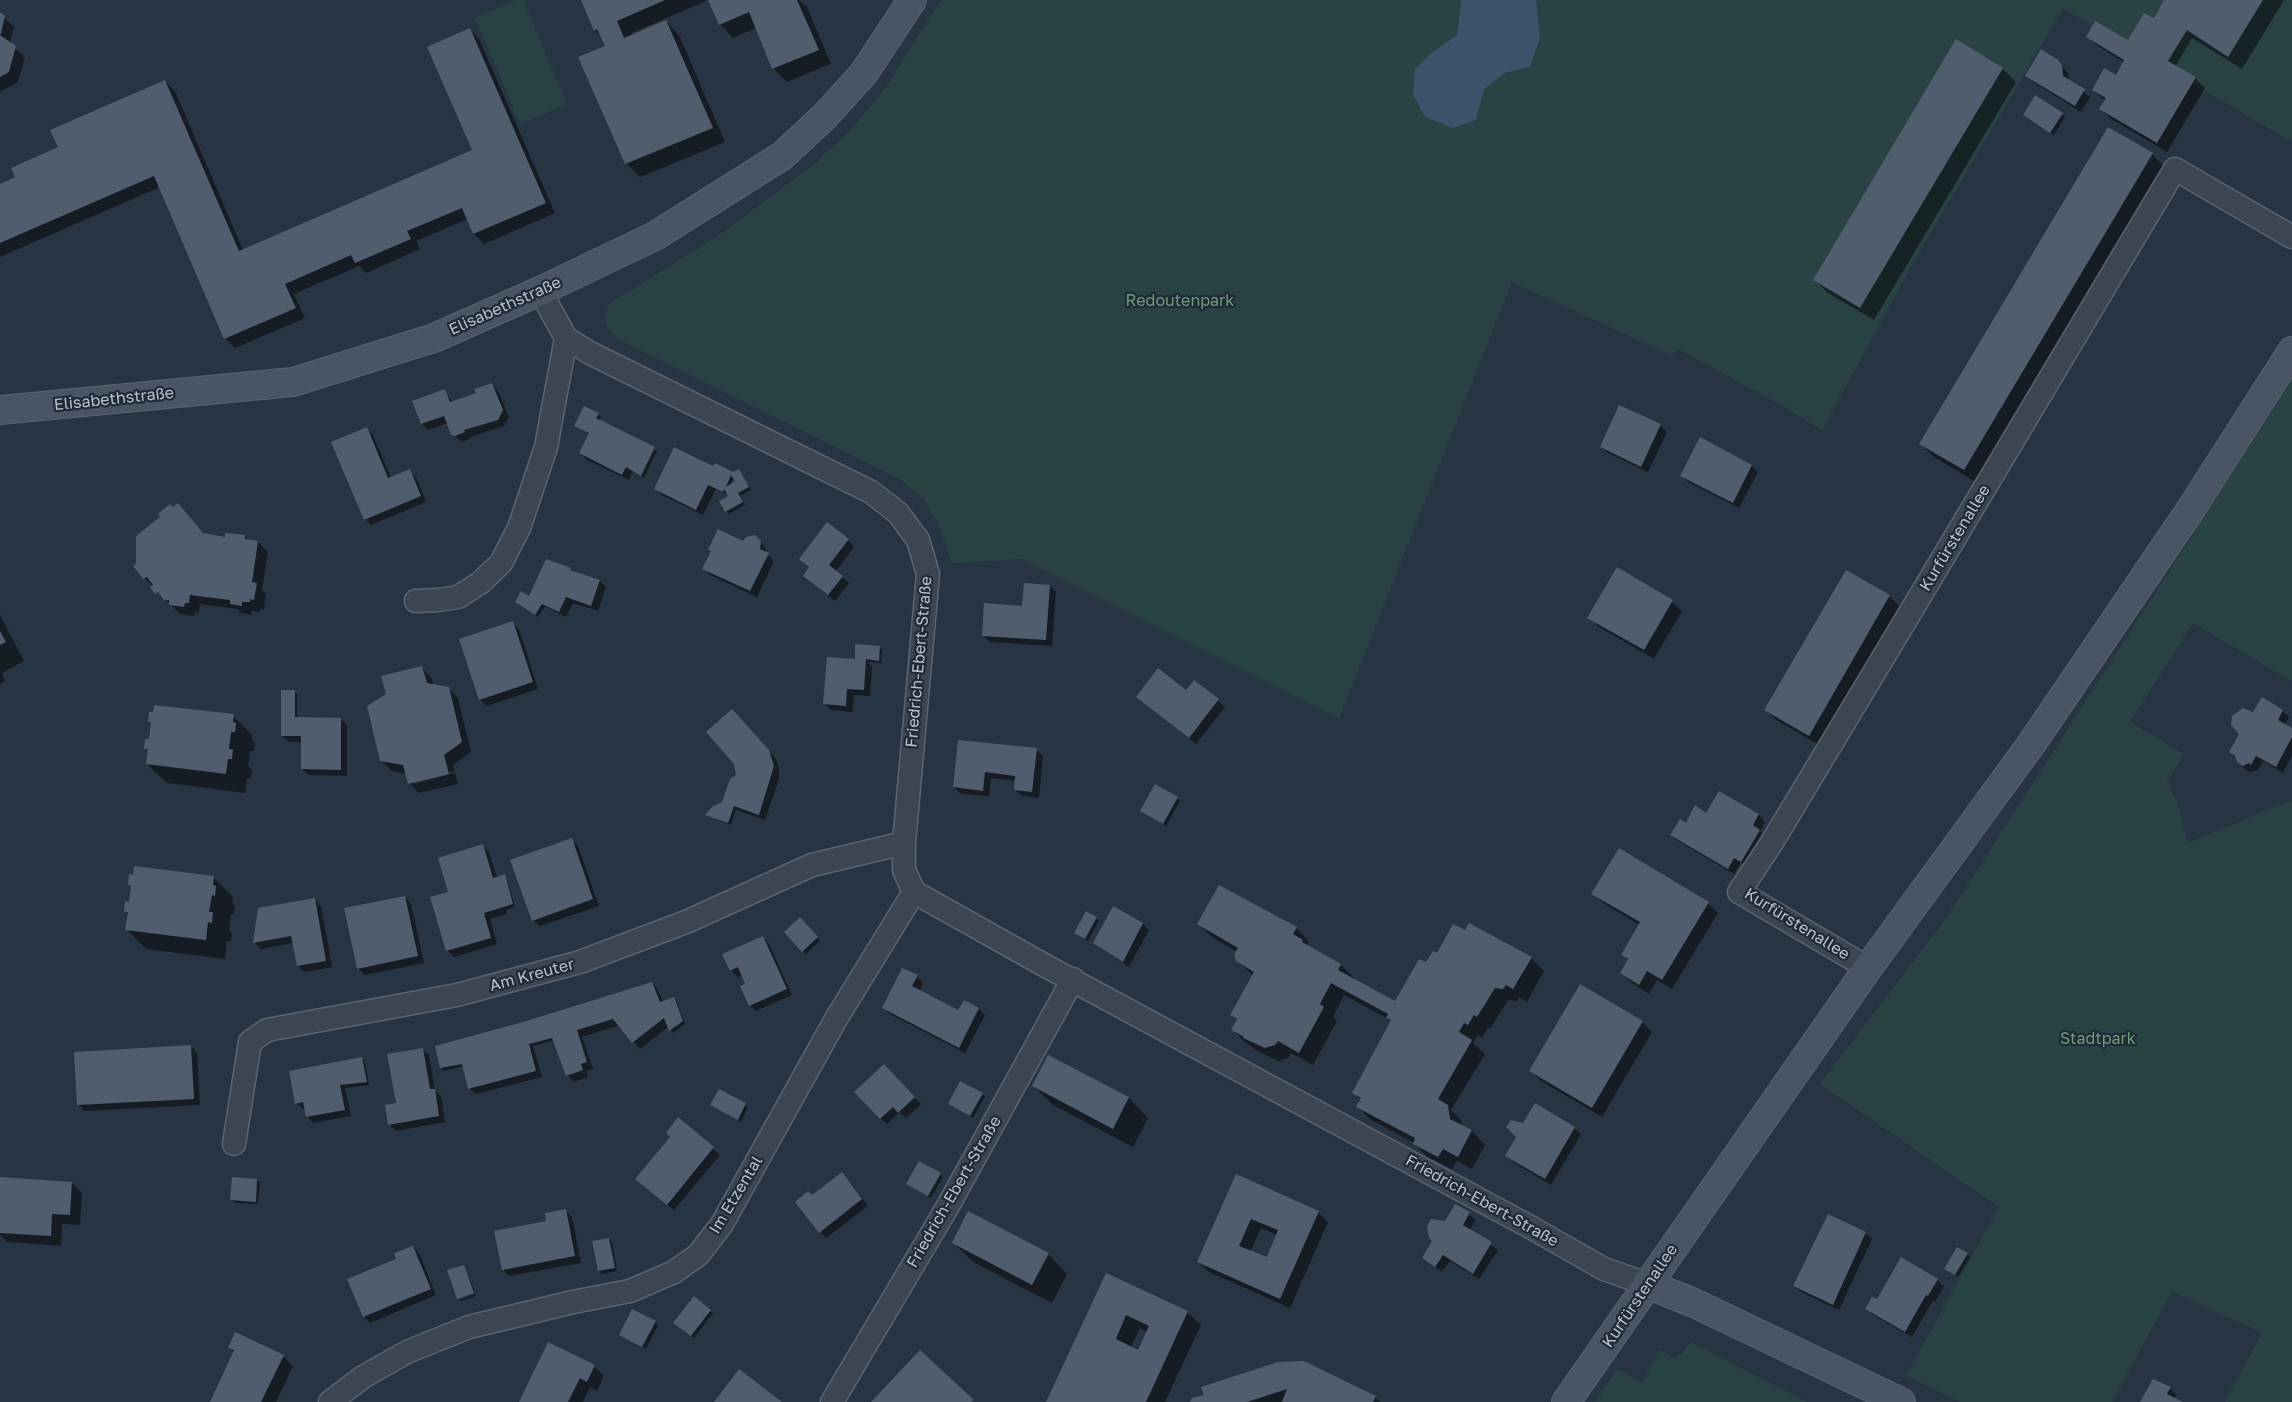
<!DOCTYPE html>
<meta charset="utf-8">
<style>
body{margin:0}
canvas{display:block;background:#273443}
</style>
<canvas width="2292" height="1402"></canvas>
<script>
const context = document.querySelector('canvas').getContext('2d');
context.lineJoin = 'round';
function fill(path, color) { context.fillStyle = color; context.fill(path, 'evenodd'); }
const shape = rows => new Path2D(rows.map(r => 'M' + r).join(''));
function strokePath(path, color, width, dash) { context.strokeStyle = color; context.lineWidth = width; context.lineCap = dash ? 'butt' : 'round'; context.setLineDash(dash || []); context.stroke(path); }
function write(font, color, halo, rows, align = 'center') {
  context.font = font + ' "Golos Text",sans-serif'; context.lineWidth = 4.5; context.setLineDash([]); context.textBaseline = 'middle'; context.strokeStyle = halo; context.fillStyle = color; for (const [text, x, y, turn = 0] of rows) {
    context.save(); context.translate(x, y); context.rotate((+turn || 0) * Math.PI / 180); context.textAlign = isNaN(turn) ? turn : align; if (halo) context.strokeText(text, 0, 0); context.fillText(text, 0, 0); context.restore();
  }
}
fill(shape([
 [516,0,523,0,567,104,520,124,475,18],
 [941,0,1461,0,1457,35,1430,54,1415,69,1476,120,1484,89,1505,73,1530,67,1540,38,1536,0,2292,0,2292,142,2063,8,1917,256,1822,430,1785,407,1678,349,1671,355,1512,282,1339,718,1022,559,952,563,938,524,924,499,900,479,618,339,608,329,605,318,609,304,721,234,812,166,849,132,886,87],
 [2292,380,2292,681,2193,623,2130,722,2184,754,2167,782,2177,803,2188,843,2292,800,2292,1402,2225,1402,2262,1333,2172,1291,2112,1402,1961,1402,1906,1376,1999,1207,1820,1084,1947,917],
 [1691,1342,1807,1402,1595,1402,1617,1369,1642,1383,1660,1350,1676,1359]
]), '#294244');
fill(shape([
 [1461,0,1536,0,1540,38,1530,67,1505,73,1484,89,1476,120,1453,128,1425,117,1413,94,1415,69,1430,54,1457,35]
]), '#3d526b');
fill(shape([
 [582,0,708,0,632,33,633,35,666,21,679,35,725,142,640,177,627,164,580,58,606,47,602,37,595,30],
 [710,0,799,0,807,7,831,64,787,82,774,69,756,28,733,38,720,24],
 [2166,0,2284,0,2242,69,2192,38,2175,67,2195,78,2205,88,2167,152,2111,119,2101,109,2106,101,2093,90,2116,76,2124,62,2098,46,2088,37,2128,42,2154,20],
 [0,14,14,27,10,44,25,57,18,82,0,92],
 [469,29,479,39,555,213,484,244,474,234,468,219,416,241,420,249,366,273,359,266,294,294,305,318,235,348,225,338,160,187,0,257,0,185,17,178,165,81,175,91,243,250,473,150],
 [2057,61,2068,73,2069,81,2090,97,2081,112,2033,82,2027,76],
 [2003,69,2016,82,1874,320,1828,293,1814,279],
 [2036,97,2065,117,2054,135,2027,118],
 [2152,154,2165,167,1977,483,1934,457,1921,444],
 [492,384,498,391,509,417,504,426,470,437,470,439,462,442,452,434,448,423,428,430,422,424,445,391,453,403,478,394],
 [598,414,601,417,599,421,657,451,644,478,633,471,629,480,587,460,581,453,590,434,576,425],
 [1660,425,1667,432,1648,472,1608,453,1601,447],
 [366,429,373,435,391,478,409,471,416,477,426,502,371,525,365,519],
 [1752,466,1758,472,1739,508,1688,482,1682,475],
 [714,468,733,473,739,470,751,490,740,496,745,505,729,514,721,502,730,497,727,492,726,494,716,489,703,515,662,495,655,489],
 [734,477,737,482,730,486],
 [178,505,205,535,226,538,245,536,249,541,258,542,268,552,262,590,266,594,264,609,260,609,260,612,252,611,251,615,241,613,237,609,200,604,199,613,195,612,194,616,180,614,144,578,173,509],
 [758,539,764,546,767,554,774,561,757,597,710,575,704,568,712,552,709,549],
 [848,540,854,547,836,571,849,583,835,601,804,576,810,568,800,559],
 [547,561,600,581,606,587,598,611,573,603,566,617,545,606,538,617,519,605,516,602,534,600],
 [1050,586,1056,592,1052,646,990,642,983,635],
 [1889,596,1899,606,1819,745,1776,720,1766,710],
 [1672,601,1682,611,1654,659,1599,627,1589,617],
 [0,615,24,661,2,673,5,681,0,684],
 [512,623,519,629,538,689,487,706,480,700],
 [879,647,882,650,881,663,867,662,872,667,870,696,854,695,852,712,831,710,825,704,858,660],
 [421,667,431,677,434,686,448,688,458,698,471,752,453,765,458,784,419,793,409,783,406,774,392,771,381,761,387,694],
 [454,771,455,773,414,784,414,781],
 [1194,682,1225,707,1196,744,1138,697,1186,691],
 [294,691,297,694,297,719,341,719,347,725,347,776,309,775,302,769,302,742,289,742,282,736],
 [2282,711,2289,717,2285,725,2292,729,2292,755,2283,773,2263,761,2258,770,2250,772,2245,769,2230,752,2254,713],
 [233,716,252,735,252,740,255,743,254,751,250,751,248,766,252,770,251,778,247,778,245,793,167,783,147,764,149,752,146,748,151,740,152,725,149,721],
 [739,717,775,758,779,768,779,779,765,820,736,810,731,825,706,815,723,803,738,775,735,763],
 [959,741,1036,750,1043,756,1039,798,1022,796,1015,790,1016,781,991,778,989,796,961,794,954,787],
 [1719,792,1759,815,1765,822,1760,831,1762,833,1744,864,1741,862,1734,874,1678,841,1671,835,1706,814],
 [1177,798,1180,801,1166,826,1142,811],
 [571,840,578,846,599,906,540,926,533,920],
 [483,846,489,852,497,878,504,876,507,879,515,907,506,910,507,914,490,919,497,944,454,957,447,950,449,893],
 [213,877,233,897,232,903,235,906,234,914,231,914,229,930,232,933,231,941,227,941,225,959,146,949,127,930,129,915,125,911,130,903,132,887,129,884],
 [1593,893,1708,903,1718,913,1672,989,1657,980,1649,994,1631,982,1621,972,1628,961,1622,954,1640,925,1603,903],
 [405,897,411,904,424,963,365,975,358,968],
 [314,899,321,906,332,967,304,972,298,966,293,943,261,949,254,942],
 [1113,908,1143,924,1149,930,1129,967,1094,943],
 [1096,918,1099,921,1088,941,1076,933],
 [800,919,820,941,806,954,785,932],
 [1199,924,1296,928,1309,941,1307,946,1341,965,1354,978,1353,980,1395,1003,1426,964,1438,955,1531,958,1544,971,1527,1002,1519,997,1517,1001,1508,1000,1490,1029,1488,1027,1482,1038,1478,1035,1473,1043,1485,1054,1451,1110,1461,1120,1462,1126,1472,1131,1485,1145,1472,1169,1457,1161,1452,1169,1427,1157,1414,1143,1371,1120,1358,1107,1361,1100,1354,1093,1392,1022,1390,1020,1344,995,1333,1017,1337,1021,1313,1065,1291,1053,1288,1058,1279,1061,1257,1051,1246,1043,1232,1029,1237,1021,1232,1015,1254,976,1237,961,1237,952,1212,937],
 [763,937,769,944,792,995,756,1011,750,1005,747,984,743,975,738,977,731,970],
 [917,976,923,983,919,991,959,1012,979,1009,985,1015,965,1053,890,1014,883,1007],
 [652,983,658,990,663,1002,673,998,676,1001,685,1024,673,1033,669,1026,640,1049,620,1025,582,1037,593,1069,586,1071,588,1077,574,1082,567,1075,555,1040,533,1046,542,1077,476,1094,469,1088,464,1066,444,1071,441,1068,456,1043],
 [1642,1022,1652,1032,1602,1117,1541,1081,1531,1071],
 [191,1046,197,1053,200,1105,84,1111,78,1104],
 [422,1049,429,1055,435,1091,441,1096,445,1122,396,1131,389,1124],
 [1049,1057,1129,1098,1148,1118,1133,1147,1053,1105,1034,1086],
 [362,1059,365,1062,369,1085,345,1088,351,1116,313,1123,307,1116,306,1109,303,1109,296,1103],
 [884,1066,921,1104,906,1118,900,1112,887,1124,880,1118],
 [719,1090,748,1107,741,1122,712,1105],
 [982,1094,985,1097,973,1118,949,1104],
 [678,1119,720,1155,674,1210,643,1185,671,1137],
 [1524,1125,1574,1128,1581,1134,1551,1185,1513,1162,1506,1155],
 [940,1174,943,1177,931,1198,908,1184],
 [1237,1176,1318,1212,1328,1222,1290,1308,1209,1272,1199,1262],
 [1261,1228,1277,1235,1267,1259,1250,1252],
 [0,1178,72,1183,82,1193,80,1225,62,1224,61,1246,7,1242,0,1235],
 [257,1180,260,1183,258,1204,235,1203,232,1200],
 [848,1180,868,1206,826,1238,820,1232,812,1197],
 [1455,1205,1476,1220,1470,1230,1498,1250,1479,1279,1450,1261,1442,1272,1424,1258],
 [566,1211,572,1217,581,1263,509,1276,503,1270,548,1222],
 [1829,1216,1866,1233,1872,1239,1839,1310,1801,1292,1794,1286],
 [609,1239,612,1242,617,1271,602,1274,599,1271,593,1242],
 [954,1243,1048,1254,1067,1274,1052,1303,973,1262],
 [413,1247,419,1253,436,1295,370,1323,364,1316],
 [1967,1254,1970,1257,1958,1277,1949,1271],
 [464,1266,475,1292,458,1297],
 [1106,1274,1187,1312,1201,1325,1165,1402,1047,1402],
 [1140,1328,1148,1332,1139,1351,1131,1347],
 [1937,1280,1944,1286,1935,1302,1933,1300,1912,1337,1873,1315,1867,1309,1877,1301],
 [475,1294,476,1296,461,1301,459,1300],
 [710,1311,713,1313,694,1338,678,1326],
 [655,1322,658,1325,646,1349,620,1335],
 [230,1348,283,1356,293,1366,276,1402,211,1402,235,1353],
 [1278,1364,1375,1397,1380,1402,1192,1402],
 [594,1366,604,1376,597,1391,590,1387,583,1402,520,1402],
 [2170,1388,2176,1395,2174,1399,2180,1402,2142,1402]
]), '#0007');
fill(shape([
 [581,0,665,0,617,21,624,38,666,20,713,128,625,164,578,57,605,46,597,29,594,31],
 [708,0,797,0,819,50,772,69,749,12,719,25],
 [2164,0,2263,0,2228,57,2187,30,2168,61,2196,77,2157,143,2099,109,2106,98,2092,90,2104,68,2116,75,2124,60,2086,37,2095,21,2128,40,2144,13,2154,18],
 [0,12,5,16,1,34,0,34],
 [470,28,546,203,473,234,462,208,407,231,411,239,355,263,351,255,285,284,296,308,224,339,154,176,0,243,0,184,15,177,11,168,58,147,50,130,165,80,239,251,472,150,427,47],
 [0,35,16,46,9,72,0,77],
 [1956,39,2003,68,1860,308,1813,280],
 [2041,49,2058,60,2062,65,2063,76,2085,89,2075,106,2025,76],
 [2035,95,2063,113,2050,133,2023,115],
 [2108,127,2153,153,1964,470,1919,444],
 [492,383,503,410,498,420,464,430,465,432,455,436,451,435,444,416,421,424,412,401,445,389,450,402,476,393,474,389],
 [1619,405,1661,424,1641,467,1600,447],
 [584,406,599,413,596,418,655,447,641,476,626,467,622,475,579,453,589,433,574,426],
 [367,427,388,478,410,469,421,496,364,520,331,442],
 [1700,437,1752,465,1733,503,1680,476],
 [674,447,713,466,715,463,733,472,739,469,749,487,738,493,743,502,725,512,719,501,728,496,724,489,723,492,708,485,696,510,654,489],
 [731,475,735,481,726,487],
 [178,503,203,533,225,537,225,533,245,535,245,539,258,541,252,582,257,583,254,600,250,599,250,602,242,602,242,606,230,604,230,600,190,595,189,603,185,603,184,607,169,605,169,600,164,600,158,592,155,594,150,587,153,585,147,577,143,579,133,566,136,564,136,536,160,517,158,514,170,504,173,507],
 [827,522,849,539,829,565,843,576,828,595,803,576,809,567,799,559],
 [718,529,743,541,746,537,755,535,761,541,760,549,769,553,750,591,702,569,711,551,708,550],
 [546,559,571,568,570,570,600,580,591,606,566,597,559,612,542,604,535,615,515,602,521,591,529,596],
 [1617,567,1673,600,1644,650,1587,618],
 [1846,570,1890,595,1809,736,1764,710],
 [1024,583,1050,585,1046,640,982,636,984,603,1022,606],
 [513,621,533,682,479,700,459,639],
 [0,631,6,642,0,645],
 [855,644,880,646,879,661,866,659,864,690,847,689,846,706,823,704,827,657,855,659],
 [422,666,427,683,449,687,462,742,444,755,449,774,408,784,403,765,380,761,367,706,386,694,381,676],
 [1158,668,1186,690,1194,680,1219,699,1189,738,1136,697],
 [281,690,295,690,295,717,341,718,341,770,301,769,301,736,281,736],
 [2262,697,2283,710,2278,720,2292,728,2292,737,2276,767,2256,756,2251,765,2249,763,2243,766,2237,762,2235,756,2229,752,2239,734,2231,725,2232,716,2243,708,2253,712],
 [154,705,234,714,233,722,236,723,235,732,231,732,229,749,233,749,232,759,228,759,226,774,146,764,148,749,144,749,145,739,149,739,151,722,148,722,149,712,153,712],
 [732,709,769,750,774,766,759,815,734,806,728,823,705,815,712,807,722,802,730,779,736,775,734,764,706,732],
 [958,740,1037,748,1032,792,1014,790,1015,776,985,772,983,791,953,787],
 [1155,784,1178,797,1163,824,1140,811],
 [1719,791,1759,814,1753,825,1760,830,1741,862,1734,858,1728,869,1670,835,1680,819,1686,823,1695,805,1706,813],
 [572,838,593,899,532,921,510,860],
 [483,844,493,878,505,874,513,904,484,913,491,938,446,951,430,897,448,892,438,858],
 [1619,848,1709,902,1662,980,1647,971,1639,985,1620,973,1628,959,1621,955,1640,922,1591,894],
 [134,866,214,876,213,885,216,886,215,896,212,895,209,912,213,912,212,923,208,922,206,940,125,930,128,912,124,912,125,901,129,902,131,885,128,885,129,874,133,875],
 [1219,885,1297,927,1293,934,1303,940,1302,942,1341,964,1338,970,1395,1001,1419,959,1426,962,1433,951,1437,953,1453,924,1465,930,1469,923,1532,957,1513,989,1506,985,1503,989,1495,988,1477,1017,1474,1015,1468,1025,1464,1023,1459,1032,1472,1040,1438,1099,1448,1105,1450,1119,1472,1130,1458,1157,1443,1149,1438,1157,1413,1144,1415,1138,1356,1107,1361,1098,1352,1093,1391,1020,1386,1018,1388,1014,1331,983,1320,1004,1324,1007,1299,1053,1278,1041,1275,1045,1265,1048,1243,1038,1244,1037,1231,1030,1237,1019,1230,1015,1254,972,1236,961,1234,954,1238,948,1197,924],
 [405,896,418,956,357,969,344,908],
 [315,898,326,961,297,966,291,936,253,943,258,908],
 [1113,906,1143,923,1123,962,1093,943],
 [1086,911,1097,917,1085,939,1074,933],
 [800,917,818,937,802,952,784,932],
 [763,936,787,989,749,1006,740,986,745,984,738,967,730,971,722,954],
 [902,968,918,975,912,986,958,1010,964,1000,979,1008,959,1048,882,1008],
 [652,982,660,1002,674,997,683,1021,669,1031,664,1018,632,1043,613,1019,577,1030,587,1062,581,1064,583,1070,566,1076,552,1038,529,1044,536,1071,468,1089,462,1064,440,1068,435,1046,523,1022],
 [1580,984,1643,1021,1592,1108,1529,1071],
 [191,1045,194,1099,77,1105,74,1052],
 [423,1048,430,1089,435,1089,439,1116,388,1125,385,1105,396,1103,387,1054],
 [1048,1055,1129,1097,1113,1129,1032,1086],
 [362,1057,367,1082,340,1085,345,1110,306,1117,303,1102,295,1104,289,1071],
 [884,1064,915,1097,898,1113,893,1107,880,1119,854,1092],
 [960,1081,983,1093,970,1116,948,1104],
 [719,1089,746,1103,738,1120,710,1105],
 [1535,1103,1575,1127,1545,1179,1505,1156,1516,1137,1506,1127,1511,1120,1523,1123],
 [678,1117,714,1147,667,1205,635,1179,670,1137,666,1133],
 [919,1161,941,1173,928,1196,906,1184],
 [842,1172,862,1199,819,1233,795,1202,808,1191,812,1195],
 [1236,1174,1319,1211,1280,1299,1197,1262],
 [1251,1219,1278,1230,1267,1257,1239,1246],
 [0,1177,72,1182,70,1215,52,1214,51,1236,0,1233],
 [232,1177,257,1179,256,1202,230,1200],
 [1455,1204,1470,1212,1463,1225,1492,1242,1473,1274,1443,1255,1435,1267,1422,1258,1432,1241,1429,1238,1427,1226,1431,1219,1445,1221],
 [566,1209,575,1256,502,1270,494,1231,546,1221,545,1213],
 [968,1211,1049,1253,1032,1285,952,1243],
 [1828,1214,1866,1232,1833,1305,1793,1286],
 [609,1238,615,1268,598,1271,592,1241],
 [413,1246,431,1289,363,1317,347,1279,396,1259,394,1253],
 [1957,1247,1968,1253,1955,1275,1944,1269],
 [1901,1257,1938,1279,1928,1296,1926,1295,1905,1332,1865,1309,1872,1297,1877,1299],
 [464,1265,474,1293,457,1299,447,1270],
 [1106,1273,1188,1311,1146,1402,1046,1402],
 [1126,1315,1149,1326,1138,1350,1116,1339],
 [694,1296,711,1310,691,1336,673,1323],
 [632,1309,656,1321,642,1347,619,1335],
 [235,1332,284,1355,261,1402,210,1402,234,1350,228,1348],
 [548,1342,595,1365,587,1382,580,1378,568,1402,519,1402],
 [920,1350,974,1400,971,1402,871,1402],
 [1304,1361,1376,1396,1373,1402,1282,1402,1287,1389,1247,1402,1190,1402,1192,1398,1204,1395,1201,1387,1278,1362],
 [739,1369,782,1402,714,1402],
 [2153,1379,2171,1387,2167,1394,2183,1402,2140,1402]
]), '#505d6e');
const street = shape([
 [540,291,566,338,590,353,871,492,898,513,918,540,928,574,904,843,904,870,914,892,1044,965,1532,1228,1604,1269,1647,1284],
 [416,601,438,600,458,597,480,583,501,563,519,528,546,447,566,338],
 [1868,968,1739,892,1771,844,1913,608,2175,169,2292,237],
 [234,1144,250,1042,267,1030,457,995,580,962,686,922,812,865,904,843],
 [330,1402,363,1377,407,1352,469,1327,573,1302,630,1291,674,1272,698,1255,722,1224,836,1019,914,892],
 [832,1402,948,1206,1073,979]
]);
const secondary = shape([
 [0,410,293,382,434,338,540,291,655,236,782,156,825,116,864,73,912,0],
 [1647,1284,1694,1303,1901,1402],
 [1566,1402,1868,968,2032,743,2191,509,2292,351]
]);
strokePath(street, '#596470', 25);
strokePath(secondary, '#596470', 30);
strokePath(street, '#3b4652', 22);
strokePath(secondary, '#495565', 28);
write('16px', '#6f9d78', '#202b38', [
 ["Redoutenpark",1180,301],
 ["Stadtpark",2098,1039]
]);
write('16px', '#b8c1cc', '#202b38', [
 ["Elisabethstraße",505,306,-24],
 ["Elisabethstraße",114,399,-6],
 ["Kurfürstenallee",1955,538,-59],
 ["Friedrich-Ebert-Straße",919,662,-85],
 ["Kurfürstenallee",1797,924,32],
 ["Am Kreuter",532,975,-15],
 ["Friedrich-Ebert-Straße",954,1192,-60],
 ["Im Etzental",736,1195,-59],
 ["Friedrich-Ebert-Straße",1482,1201,29],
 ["Kurfürstenallee",1640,1296,-56]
]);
</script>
